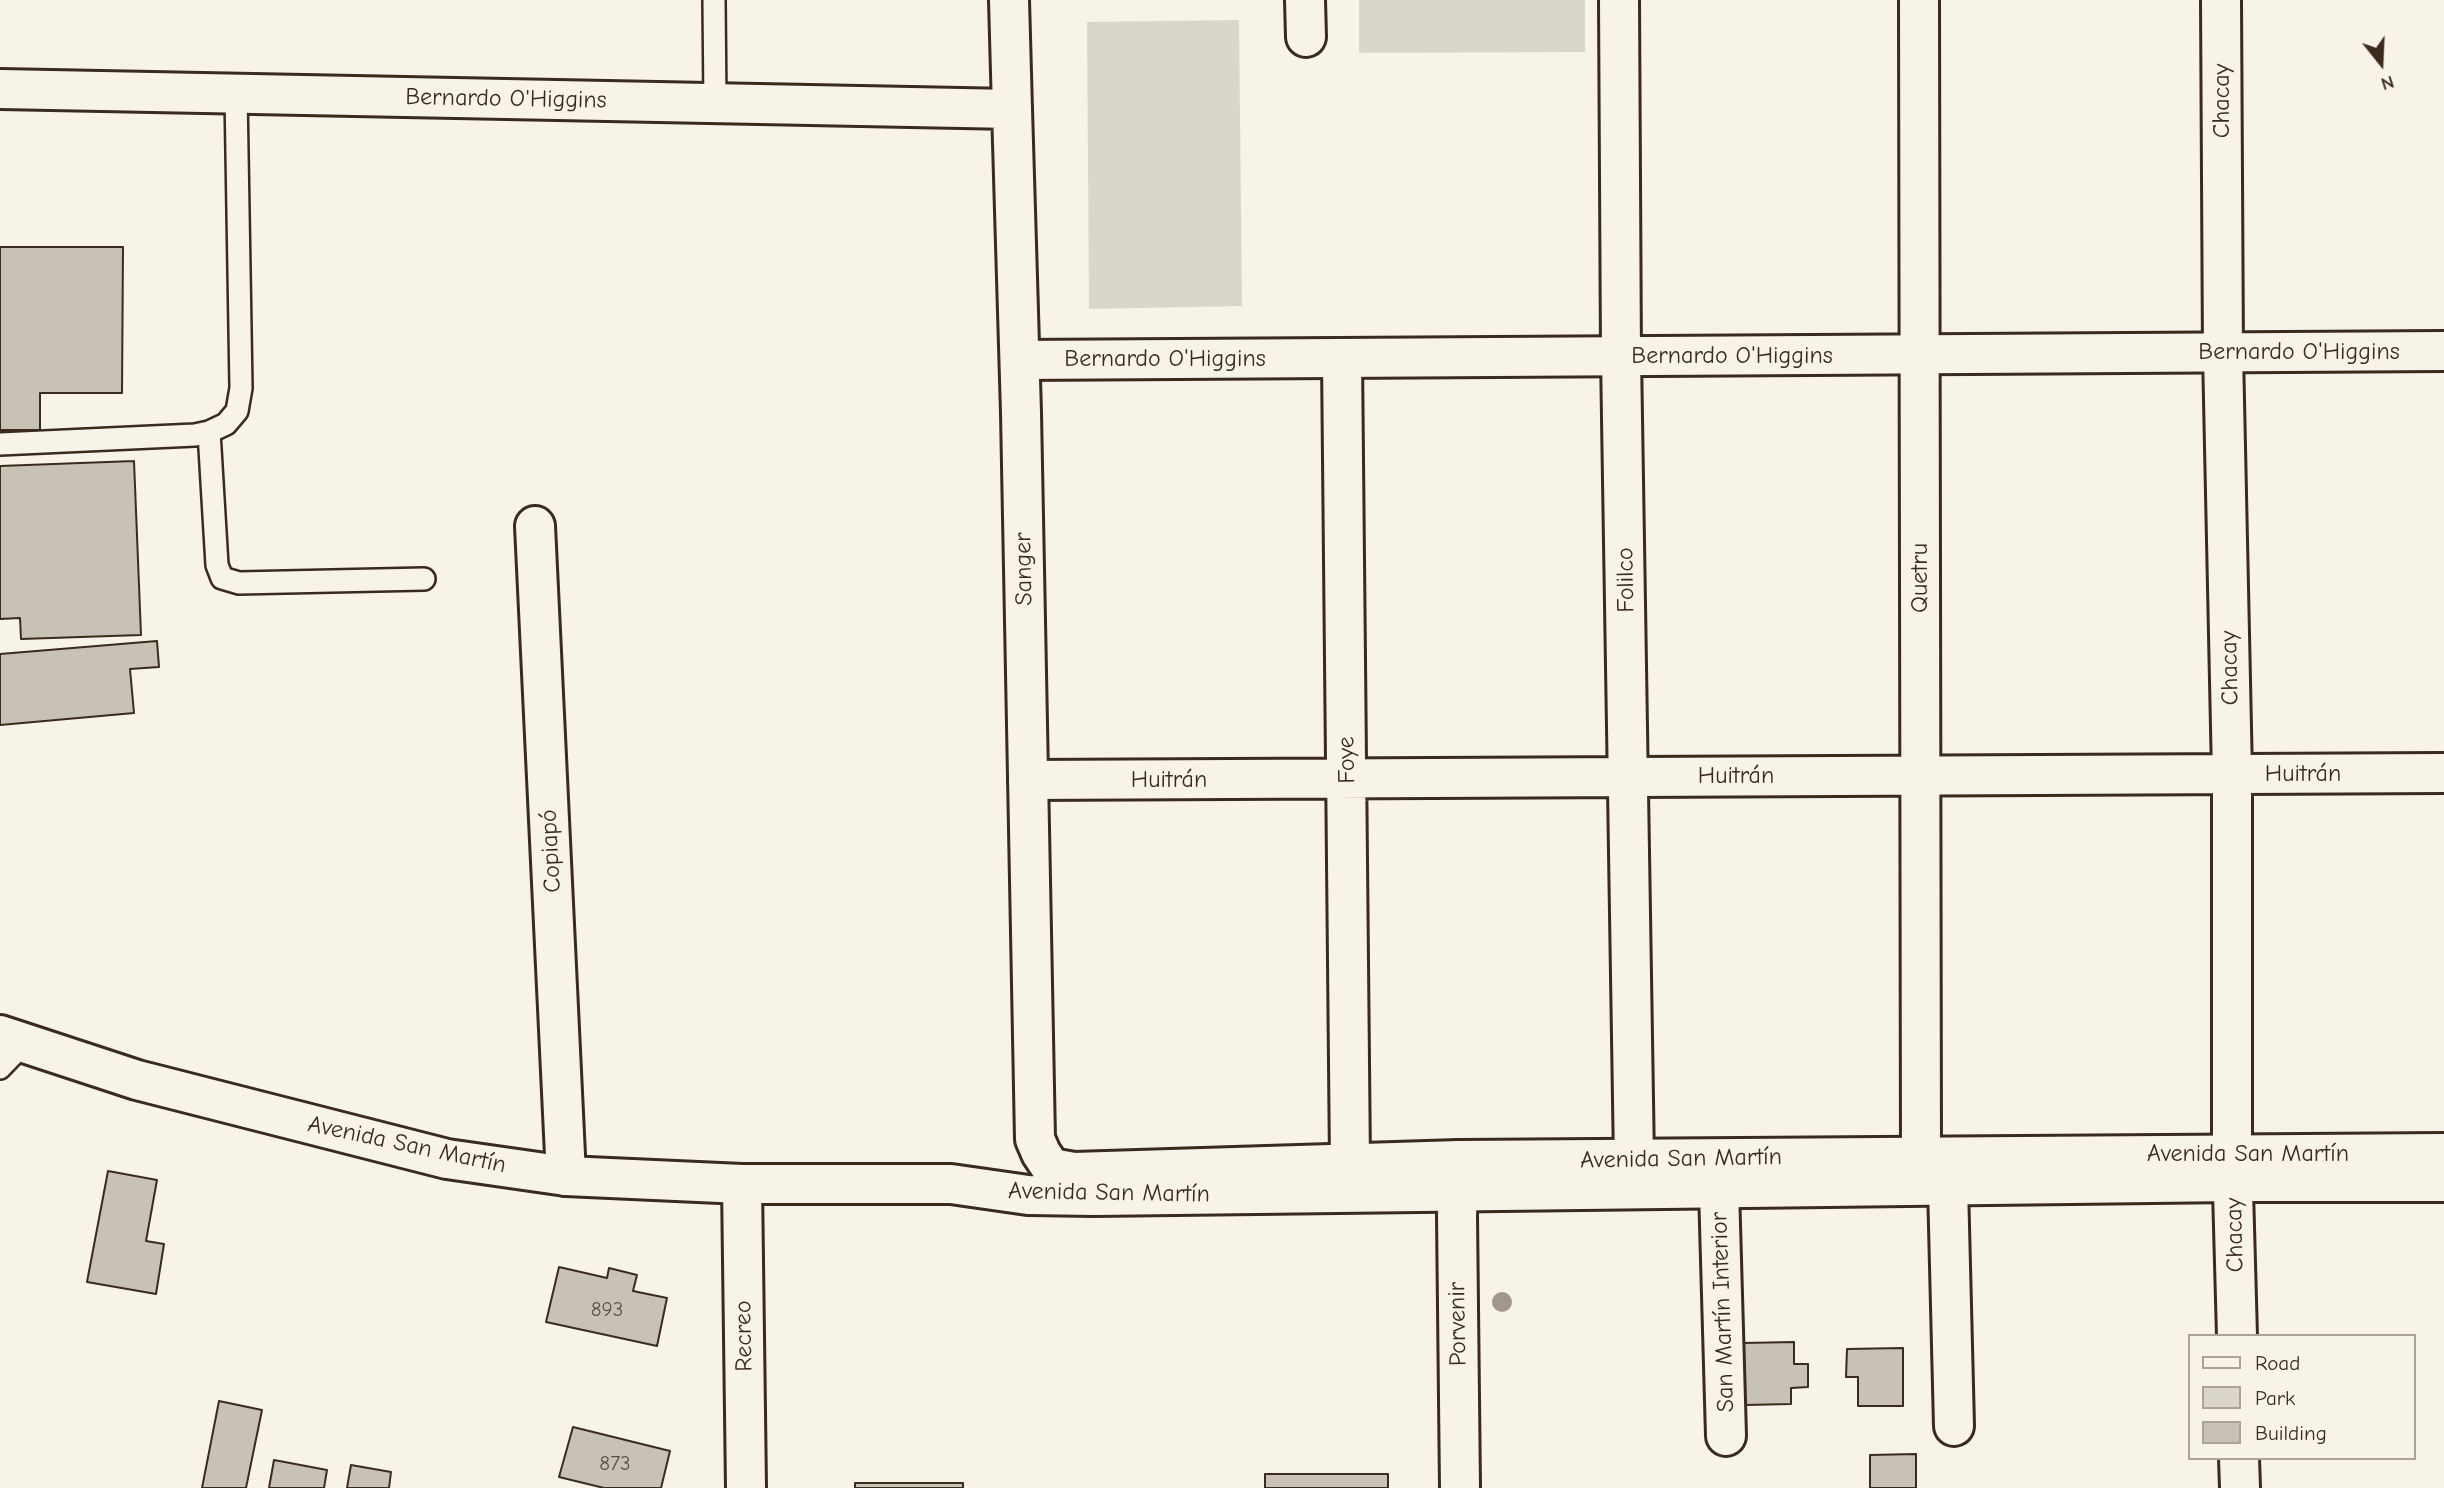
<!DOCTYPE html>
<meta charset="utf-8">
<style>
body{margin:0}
#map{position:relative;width:2444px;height:1488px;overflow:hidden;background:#f7f3e8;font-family:"Comic Neue",sans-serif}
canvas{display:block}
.legend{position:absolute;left:2188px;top:1334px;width:228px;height:126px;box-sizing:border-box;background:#f7f3e8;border:2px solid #aca397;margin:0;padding:9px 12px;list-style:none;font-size:21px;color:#3b2a1e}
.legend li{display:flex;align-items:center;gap:14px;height:35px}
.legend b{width:35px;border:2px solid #aca397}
.north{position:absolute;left:2346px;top:28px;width:70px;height:70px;-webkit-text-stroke:5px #f7f3e8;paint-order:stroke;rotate:162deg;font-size:19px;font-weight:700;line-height:28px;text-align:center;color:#3b2a1e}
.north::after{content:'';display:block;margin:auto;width:24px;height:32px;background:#3b2a1e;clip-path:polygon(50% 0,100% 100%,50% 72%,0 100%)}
</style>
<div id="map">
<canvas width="2444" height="1488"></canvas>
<ul class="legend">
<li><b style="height:9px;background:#f7f3e8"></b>Road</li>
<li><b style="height:19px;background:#dbd6cb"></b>Park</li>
<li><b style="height:19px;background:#c8c1b6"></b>Building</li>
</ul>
<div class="north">N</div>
</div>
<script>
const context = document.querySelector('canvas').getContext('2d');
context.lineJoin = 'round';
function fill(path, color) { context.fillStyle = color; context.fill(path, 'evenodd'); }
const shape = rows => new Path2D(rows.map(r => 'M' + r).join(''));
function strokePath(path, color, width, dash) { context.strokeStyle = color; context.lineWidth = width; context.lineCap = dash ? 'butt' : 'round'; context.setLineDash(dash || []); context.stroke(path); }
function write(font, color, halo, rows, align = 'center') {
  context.font = font + ' "Comic Neue",sans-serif'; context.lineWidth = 5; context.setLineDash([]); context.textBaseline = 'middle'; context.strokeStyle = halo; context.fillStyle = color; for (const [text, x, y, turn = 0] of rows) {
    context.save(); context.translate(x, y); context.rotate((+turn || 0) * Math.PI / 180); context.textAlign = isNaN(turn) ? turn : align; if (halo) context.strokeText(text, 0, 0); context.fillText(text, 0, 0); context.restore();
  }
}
fill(shape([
 [1359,0,1585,0,1585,52,1359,53],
 [1239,20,1242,306,1089,309,1087,22]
]), '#dbd6cb');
const building = shape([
 [0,247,123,247,122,393,40,393,40,430,0,430,0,247],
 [134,461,141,635,21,639,20,618,0,619,0,466,134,461],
 [157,641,159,667,130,669,134,713,0,725,0,654,157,641],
 [108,1171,157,1180,146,1241,164,1244,156,1294,87,1282,108,1171],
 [559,1267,607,1278,609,1268,637,1275,633,1291,667,1298,657,1346,546,1322,559,1267],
 [1794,1342,1794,1364,1808,1364,1808,1387,1791,1388,1791,1404,1745,1405,1743,1343,1794,1342],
 [1903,1348,1903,1406,1858,1406,1858,1377,1846,1377,1847,1349,1903,1348],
 [219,1401,262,1410,246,1488,202,1488,219,1401],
 [573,1427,670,1451,661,1488,604,1488,559,1477,573,1427],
 [1916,1454,1916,1488,1870,1488,1870,1455,1916,1454],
 [274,1460,327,1470,324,1488,269,1488,274,1460],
 [351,1465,391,1472,389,1488,347,1488,351,1465],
 [1265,1474,1388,1474,1388,1488,1265,1488,1265,1474],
 [855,1483,963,1483,963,1488,855,1488,855,1483]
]);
fill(building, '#c8c1b6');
strokePath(building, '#3b2a1e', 2);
const service = shape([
 [714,0,715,103],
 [209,432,217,565,222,578,239,583,424,579],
 [0,444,195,435,209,432,226,424,237,411,241,388,236,94],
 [0,1068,24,1043]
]);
const minor = shape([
 [1305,0,1306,37],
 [1619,0,1621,356,1634,1161],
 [1919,0,1921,1155],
 [2221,0,2223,353,2232,774,2232,1154,2237,1336],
 [1342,358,1350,1163],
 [535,526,566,1176],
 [1028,780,2444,773],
 [1948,1186,1954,1426],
 [1719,1189,1726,1436],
 [2239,1458,2240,1488]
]);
const tertiary = shape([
 [1009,0,1012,109],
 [1020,360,2444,351],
 [1459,1160,1457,1216,1460,1488],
 [742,1184,746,1488]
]);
const secondary = shape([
 [0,89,1012,109,1021,413,1035,1139,1041,1153,1051,1168,1074,1172,1459,1160,2444,1153],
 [0,1035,137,1080,447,1159,566,1176,742,1184,951,1184,1028,1195,1094,1196,2234,1182,2444,1182]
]);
strokePath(service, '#3b2a1e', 26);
strokePath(minor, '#3b2a1e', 44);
strokePath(tertiary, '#3b2a1e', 44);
strokePath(secondary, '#3b2a1e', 44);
strokePath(service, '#f7f3e8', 21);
strokePath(minor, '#f7f3e8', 38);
strokePath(tertiary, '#f7f3e8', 38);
strokePath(secondary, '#f7f3e8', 38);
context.fillStyle = '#a1978c';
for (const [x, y] of [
 [1502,1302]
]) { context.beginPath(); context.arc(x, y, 10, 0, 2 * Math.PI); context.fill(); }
write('21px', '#5e5044', null, [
 ["893",607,1310],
 ["873",615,1464]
]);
write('24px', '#3b2a1e', '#f7f3e8', [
 ["Bernardo O'Higgins",506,99,1],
 ["Chacay",2222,101,-90],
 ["Bernardo O'Higgins",2299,352],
 ["Bernardo O'Higgins",1732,356],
 ["Bernardo O'Higgins",1165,359],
 ["Sanger",1024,569,-91],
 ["Quetru",1920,578,-90],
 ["Folilco",1626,580,-91],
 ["Chacay",2230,668,-91],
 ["Foye",1347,760,-91],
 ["Huitrán",2303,774],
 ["Huitrán",1736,776],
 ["Huitrán",1169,780],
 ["Copiapó",551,851,-93],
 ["Avenida San Martín",407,1145,12],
 ["Avenida San Martín",2248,1154],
 ["Avenida San Martín",1681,1159,-1],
 ["Avenida San Martín",1109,1193,1],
 ["Chacay",2235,1235,-91],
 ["San Martín Interior",1723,1312,-92],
 ["Porvenir",1458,1324,-91],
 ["Recreo",744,1336,-91]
]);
</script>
